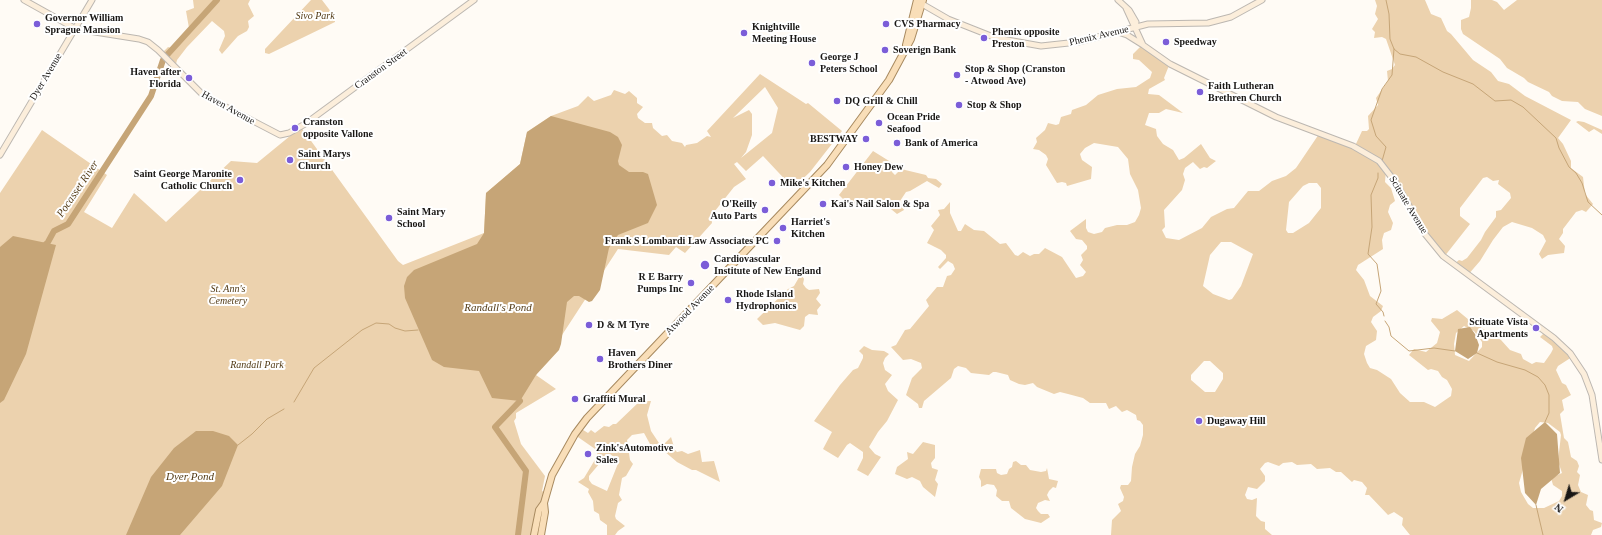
<!DOCTYPE html>
<style>
body{margin:0}
#map{position:relative;width:1602px;height:535px;overflow:hidden;background:#fffbf5;font-family:"Times New Roman",serif}
canvas{display:block}
.north{position:absolute;left:1546px;top:479px;width:40px;height:40px;-webkit-text-stroke:3px #fff;paint-order:stroke;rotate:218deg;font-size:11px;font-weight:700;line-height:16px;text-align:center;color:#191715}
.north::after{content:'';display:block;margin:auto;width:14px;height:18px;background:#191715;clip-path:polygon(50% 0,100% 100%,50% 72%,0 100%)}
</style>
<div id="map">
<canvas width="1602" height="535"></canvas>
<div class="north">N</div>
</div>
<script>
const context = document.querySelector('canvas').getContext('2d');
context.lineJoin = 'round';
function fill(path, color) { context.fillStyle = color; context.fill(path, 'evenodd'); }
const shape = rows => new Path2D(rows.map(r => 'M' + r).join(''));
function strokePath(path, color, width, dash) { context.strokeStyle = color; context.lineWidth = width; context.lineCap = dash ? 'butt' : 'round'; context.setLineDash(dash || []); context.stroke(path); }
function write(font, color, halo, rows, align = 'center') {
  context.font = font + ' "Times New Roman",serif'; context.lineWidth = 4; context.setLineDash([]); context.textBaseline = 'middle'; context.strokeStyle = halo; context.fillStyle = color; for (const [text, x, y, turn = 0] of rows) {
    context.save(); context.translate(x, y); context.rotate((+turn || 0) * Math.PI / 180); context.textAlign = isNaN(turn) ? turn : align; if (halo) context.strokeText(text, 0, 0); context.fillText(text, 0, 0); context.restore();
  }
}
fill(shape([
 [193,0,250,0,248,4,254,16,248,21,249,27,247,31,238,36,222,54,219,50,225,36,224,31,212,21,187,47,177,60,175,68,161,54,168,47,171,48,189,28,186,11,194,8],
 [311,0,322,0,335,17,335,22,269,54,265,53,265,49],
 [1375,0,1425,0,1431,14,1441,18,1447,31,1451,34,1473,60,1491,72,1498,81,1509,84,1525,96,1571,120,1558,138,1563,144,1571,161,1571,168,1583,177,1585,194,1593,204,1586,212,1582,210,1576,212,1563,229,1563,233,1559,239,1565,246,1564,253,1548,255,1542,259,1539,254,1546,241,1543,235,1532,228,1512,222,1503,227,1493,240,1480,261,1467,276,1453,265,1459,260,1462,261,1467,258,1481,240,1485,232,1496,217,1496,211,1501,210,1511,198,1510,193,1498,184,1499,180,1493,181,1487,177,1483,178,1460,208,1460,216,1470,224,1444,257,1429,241,1386,170,1385,182,1391,188,1395,201,1390,205,1388,212,1393,223,1391,230,1384,233,1382,240,1383,249,1358,265,1356,270,1364,280,1370,296,1383,306,1381,311,1373,317,1371,322,1377,331,1376,340,1366,346,1364,354,1367,363,1370,368,1377,370,1391,379,1400,393,1410,402,1424,402,1435,407,1451,396,1452,389,1447,380,1442,377,1438,371,1431,369,1428,370,1409,355,1414,349,1426,352,1437,343,1440,332,1431,321,1432,318,1442,319,1457,310,1469,320,1501,340,1510,350,1521,354,1523,359,1532,364,1536,362,1544,363,1551,353,1553,349,1552,346,1540,337,1545,332,1572,357,1558,366,1556,370,1562,383,1566,385,1571,395,1562,400,1564,410,1560,414,1564,438,1568,442,1571,457,1577,461,1579,466,1577,472,1580,475,1578,485,1581,492,1588,495,1586,505,1590,510,1593,511,1594,520,1602,523,1601,527,1593,530,1591,535,1410,535,1402,525,1403,518,1394,512,1388,515,1369,495,1365,495,1367,488,1362,482,1354,480,1352,482,1341,472,1336,472,1330,468,1317,469,1311,464,1297,465,1292,462,1283,463,1279,466,1268,462,1265,463,1260,469,1265,476,1265,481,1257,489,1248,487,1245,495,1247,499,1252,500,1257,498,1256,516,1261,521,1265,522,1265,529,1272,535,1111,535,1112,520,1121,511,1118,504,1123,501,1124,497,1120,488,1121,485,1128,485,1131,481,1132,467,1135,454,1140,446,1143,435,1143,425,1140,421,1137,420,1136,415,1127,410,1122,412,1116,406,1109,409,1106,403,1090,403,1083,398,1068,394,1060,392,1054,394,1037,387,1033,383,1025,385,1019,384,1010,380,1008,375,996,372,993,372,989,375,971,373,966,368,958,366,954,369,951,378,924,401,922,408,919,408,918,404,906,395,912,378,922,368,921,363,911,359,903,360,891,347,896,345,905,330,910,329,929,306,926,300,937,287,943,287,947,276,951,275,955,269,953,264,948,261,940,269,938,267,946,258,946,255,941,250,927,243,934,230,931,226,940,215,938,210,944,209,950,202,950,213,958,231,961,231,965,224,974,230,984,231,1000,244,1006,243,1015,255,1018,256,1023,252,1030,256,1034,254,1039,254,1045,248,1062,257,1076,278,1083,276,1086,272,1080,265,1083,260,1081,255,1087,249,1087,246,1082,240,1076,239,1070,231,1086,219,1086,228,1088,232,1094,234,1102,232,1105,228,1117,225,1127,225,1135,222,1139,215,1141,208,1138,190,1130,174,1128,159,1118,147,1094,143,1085,148,1080,154,1082,160,1092,167,1091,179,1067,186,1066,183,1062,182,1057,183,1046,165,1048,159,1046,155,1039,150,1033,149,1037,142,1036,138,1045,130,1048,123,1056,125,1059,124,1061,117,1071,114,1072,110,1086,105,1098,95,1117,89,1136,87,1150,78,1152,72,1139,60,1133,59,1133,54,1143,44,1170,63,1164,78,1165,80,1149,89,1148,94,1159,95,1183,113,1166,109,1159,113,1149,113,1145,125,1156,129,1157,136,1163,144,1173,150,1179,160,1184,158,1201,144,1210,158,1216,161,1207,168,1204,167,1200,169,1193,162,1185,168,1183,174,1185,180,1182,190,1164,210,1165,227,1162,230,1166,238,1179,240,1202,228,1211,217,1227,209,1234,208,1248,191,1259,191,1272,181,1286,176,1296,168,1319,134,1355,146,1362,131,1367,131,1369,129,1368,116,1378,105,1376,98,1388,81,1387,71,1392,69,1395,65,1386,39,1382,37,1374,38,1375,32,1372,29,1378,19,1375,14,1377,6],
 [1309,183,1317,183,1321,188,1321,208,1309,223,1293,233,1288,233,1286,230,1289,202,1303,186],
 [1221,242,1231,242,1253,254,1241,286,1232,299,1229,300,1213,294,1203,286,1210,255],
 [1464,326,1474,331,1482,342,1482,347,1469,361,1455,355,1454,344,1456,333],
 [1204,361,1210,361,1223,373,1223,379,1215,392,1205,392,1191,380,1191,375],
 [1540,422,1548,423,1560,432,1561,435,1558,461,1562,473,1551,478,1553,485,1562,491,1562,496,1559,501,1544,508,1533,508,1528,504,1521,492,1519,483,1535,428],
 [1471,0,1492,0,1497,2,1504,10,1517,0,1602,0,1602,116,1585,109,1578,102,1562,101,1552,96,1549,92,1528,82,1524,78,1507,68,1500,59,1463,34,1461,29,1461,20,1469,17,1471,8],
 [760,74,806,104,808,103,842,131,810,172,793,188,763,156,746,171,737,162,734,164,746,179,734,187,711,216,712,223,685,253,676,247,669,255,618,249,536,375,556,389,516,413,516,418,514,421,521,444,545,476,542,491,546,493,539,528,535,535,0,535,0,193,42,130,107,175,84,212,112,228,134,193,166,222,231,161,257,163,301,127,398,261,403,265,484,233,486,193,520,164,527,132,551,116,578,106,588,96,594,101,611,95,614,90,625,94,629,91,637,98,637,103,643,107,637,114,638,118,645,123,652,123,653,128,662,136,667,135,672,141,682,143,685,147,686,145,697,143,707,136,711,137,707,131],
 [765,87,778,108,772,133,741,158,746,152,752,135,752,114,749,110,733,118],
 [1578,121,1584,122,1602,130,1602,134,1594,129,1589,132,1576,122],
 [873,151,894,164,892,172,895,175,901,169,926,175,928,178,936,179,942,184,939,188,927,181,910,191,906,192,900,201,904,210,897,214,886,205,879,205,870,200,863,198,856,200,854,204,847,203,839,195],
 [801,274,804,279,803,284,806,288,809,290,819,289,820,293,816,299,821,305,817,310,818,315,809,314,805,317,804,326,800,330,775,323,763,325,757,319,788,289,794,286],
 [864,346,872,350,884,351,889,354,885,358,883,363,885,370,892,375,885,384,888,391,898,400,887,421,878,432,869,447,875,454,881,457,868,476,857,470,863,458,863,452,850,443,847,445,838,458,823,449,832,432,814,421,840,385,853,370,858,368,863,358,863,355,859,351],
 [640,401,651,401,647,415,651,431,659,443,665,443,671,437,675,450,677,452,682,451,688,454,700,450,702,462,714,461,720,482,696,470,692,470,677,462,664,451,650,444,644,433,632,435,627,440,630,460,633,464,626,476,622,478,619,495,622,500,618,503,615,516,616,519,625,526,618,531,615,535,607,535,607,525,600,520,599,514,594,511,593,501,588,492,589,489,578,482,584,478,596,458,598,451,575,435,580,428,588,433,591,430,595,433,604,426,609,427,613,424,616,424],
 [610,454,619,461,607,491,592,484,589,480,589,476,605,457],
 [923,442,935,445,935,458,931,463,932,468,938,470,935,480,938,484,935,497,923,487,920,481,912,477,907,479,895,474,897,467,908,459,907,452,913,454],
 [1016,461,1021,465,1026,465,1030,470,1041,472,1046,471,1047,468,1049,479,1058,481,1056,488,1053,487,1049,491,1047,495,1050,501,1045,500,1038,503,1036,508,1038,511,1041,514,1048,514,1050,517,1041,523,1025,519,1011,508,1009,501,1002,501,996,496,997,490,994,485,987,484,981,487,981,481,979,477,981,469,996,469,997,473,1001,475,1007,474,1009,469,1012,467,1013,462]
]), '#ecd2ae');
fill(shape([
 [551,116,610,132,618,137,622,145,618,161,619,165,629,172,643,172,648,174,657,205,648,223,618,235,613,242,609,248,600,290,592,301,589,302,579,296,574,296,567,302,561,344,559,350,536,375,520,401,492,398,479,371,444,367,432,360,405,298,404,286,407,277,414,270,477,244,484,233,486,193,520,164,527,132],
 [13,236,56,245,26,354,4,400,0,403,0,247],
 [1470,327,1475,334,1479,345,1477,353,1468,359,1455,351,1458,329],
 [1545,422,1557,434,1560,473,1541,489,1536,505,1525,493,1521,458,1526,438],
 [196,431,213,431,229,436,238,445,222,486,180,535,126,535,151,477,174,448]
]), '#c6a577');
strokePath(shape([
 [1386,0,1389,14,1390,39,1394,49,1400,54,1416,57,1443,72,1473,84,1495,101,1511,100,1523,107,1556,138,1559,148,1569,167,1576,173,1582,183,1588,202,1602,215],
 [1382,161,1386,147,1376,136,1371,120,1382,89,1392,75,1394,49],
 [1378,173,1378,178,1371,195,1372,227,1368,254,1377,264,1381,291,1376,304,1383,312,1384,316],
 [1385,321,1389,327,1391,336,1409,351,1434,348,1455,351],
 [1477,353,1497,362,1525,370,1538,377,1545,385,1549,395,1549,413,1545,422],
 [294,402,314,368,362,330,376,323,389,324,395,328,405,331,418,330],
 [238,445,252,434,267,419,284,409],
 [1536,505,1543,535]
]), '#c6a577', 1);
strokePath(shape([
 [167,55,217,0],
 [43,247,48,242,54,231,68,224,151,96,163,60],
 [518,535,526,471,495,427,520,401]
]), '#c6a577', 6);
const secondary = shape([
 [24,0,76,29,139,39,148,42,158,50,203,95,280,135,289,133,305,124,474,0],
 [1118,0,1129,10,1136,22,1135,27],
 [922,4,948,19,996,38,1041,46,1078,42,1148,24,1208,23,1231,17,1262,0],
 [1126,8,1143,45,1170,64,1276,117,1353,146,1379,161,1396,183,1425,234,1443,256,1554,338,1570,353,1584,374,1592,395,1602,460],
 [1118,32,1127,35,1143,45],
 [0,155,92,0]
]);
const primary = shape([
 [906,45,917,0],
 [534,535,539,510,544,503,552,475,575,434,587,418,827,165,889,80,911,39,923,0],
 [541,535,545,512,544,503]
]);
strokePath(secondary, '#bcb7b1', 7);
strokePath(primary, '#a88a60', 8);
strokePath(secondary, '#fceedb', 5);
strokePath(primary, '#f9deb8', 6);
for (const [x, y, r, color] of [
 [37,24,4,"#7b5dd8"],
 [886,24,4,"#7b5dd8"],
 [744,33,4,"#7b5dd8"],
 [984,38,4,"#7b5dd8"],
 [1166,42,4,"#7b5dd8"],
 [885,50,4,"#7b5dd8"],
 [812,63,4,"#7b5dd8"],
 [957,75,4,"#7b5dd8"],
 [189,78,4,"#7b5dd8"],
 [1200,92,4,"#7b5dd8"],
 [837,101,4,"#7b5dd8"],
 [959,105,4,"#7b5dd8"],
 [879,123,4,"#7b5dd8"],
 [295,128,4,"#7b5dd8"],
 [866,139,4,"#7b5dd8"],
 [897,143,4,"#7b5dd8"],
 [290,160,4,"#7b5dd8"],
 [846,167,4,"#7b5dd8"],
 [240,180,4,"#7b5dd8"],
 [772,183,4,"#7b5dd8"],
 [823,204,4,"#7b5dd8"],
 [765,210,4,"#7b5dd8"],
 [389,218,4,"#7b5dd8"],
 [783,228,4,"#7b5dd8"],
 [777,241,4,"#7b5dd8"],
 [705,265,5,"#7b5dd8"],
 [691,283,4,"#7b5dd8"],
 [728,300,4,"#7b5dd8"],
 [589,325,4,"#7b5dd8"],
 [1536,328,4,"#7b5dd8"],
 [600,359,4,"#7b5dd8"],
 [575,399,4,"#7b5dd8"],
 [1199,421,4,"#7b5dd8"],
 [588,454,4,"#7b5dd8"]
]) { const dot = new Path2D(); dot.arc(x, y, r, 0, 2 * Math.PI); context.fillStyle = color; context.fill(dot); strokePath(dot, '#fff', 1.5); }
write('italic 10px', '#523a15', '#fff', [
 ["Sivo Park",315,16],
 ["St. Ann's",228,289],
 ["Cemetery",228,301],
 ["Randall Park",257,365]
]);
write('bold 10px', '#191715', '#fff', [
 ["Governor William",45,18],
 ["Sprague Mansion",45,30],
 ["CVS Pharmacy",894,24],
 ["Knightville",752,27],
 ["Meeting House",752,39],
 ["Phenix opposite",992,32],
 ["Preston",992,44],
 ["Speedway",1174,42],
 ["Soverign Bank",893,50],
 ["George J",820,57],
 ["Peters School",820,69],
 ["Stop & Shop (Cranston",965,69],
 ["- Atwood Ave)",965,81],
 ["Haven after",181,72,"right"],
 ["Florida",181,84,"right"],
 ["Faith Lutheran",1208,86],
 ["Brethren Church",1208,98],
 ["DQ Grill & Chill",845,101],
 ["Stop & Shop",967,105],
 ["Ocean Pride",887,117],
 ["Seafood",887,129],
 ["Cranston",303,122],
 ["opposite Vallone",303,134],
 ["BESTWAY",858,139,"right"],
 ["Bank of America",905,143],
 ["Saint Marys",298,154],
 ["Church",298,166],
 ["Honey Dew",854,167],
 ["Saint George Maronite",232,174,"right"],
 ["Catholic Church",232,186,"right"],
 ["Mike's Kitchen",780,183],
 ["O'Reilly",757,204,"right"],
 ["Auto Parts",757,216,"right"],
 ["Kai's Nail Salon & Spa",831,204],
 ["Saint Mary",397,212],
 ["School",397,224],
 ["Harriet's",791,222],
 ["Kitchen",791,234],
 ["Frank S Lombardi Law Associates PC",769,241,"right"],
 ["Cardiovascular",714,259],
 ["Institute of New England",714,271],
 ["R E Barry",683,277,"right"],
 ["Pumps Inc",683,289,"right"],
 ["Rhode Island",736,294],
 ["Hydrophonics",736,306],
 ["Scituate Vista",1528,322,"right"],
 ["Apartments",1528,334,"right"],
 ["D & M Tyre",597,325],
 ["Haven",608,353],
 ["Brothers Diner",608,365],
 ["Graffiti Mural",583,399],
 ["Dugaway Hill",1207,421],
 ["Zink'sAutomotive",596,448],
 ["Sales",596,460]
], 'left');
write('10px', '#191715', '#fff', [
 ["Phenix Avenue",1099,36,-13],
 ["Cranston Street",381,69,-36],
 ["Dyer Avenue",46,77,-59],
 ["Haven Avenue",228,108,29],
 ["Scituate Avenue",1408,205,59],
 ["Atwood Avenue",690,310,-46]
]);
write('italic 11px', '#543c17', '#fff', [
 ["Pocasset River",78,189,-56],
 ["Randall's Pond",498,308],
 ["Dyer Pond",190,477]
]);
</script>
